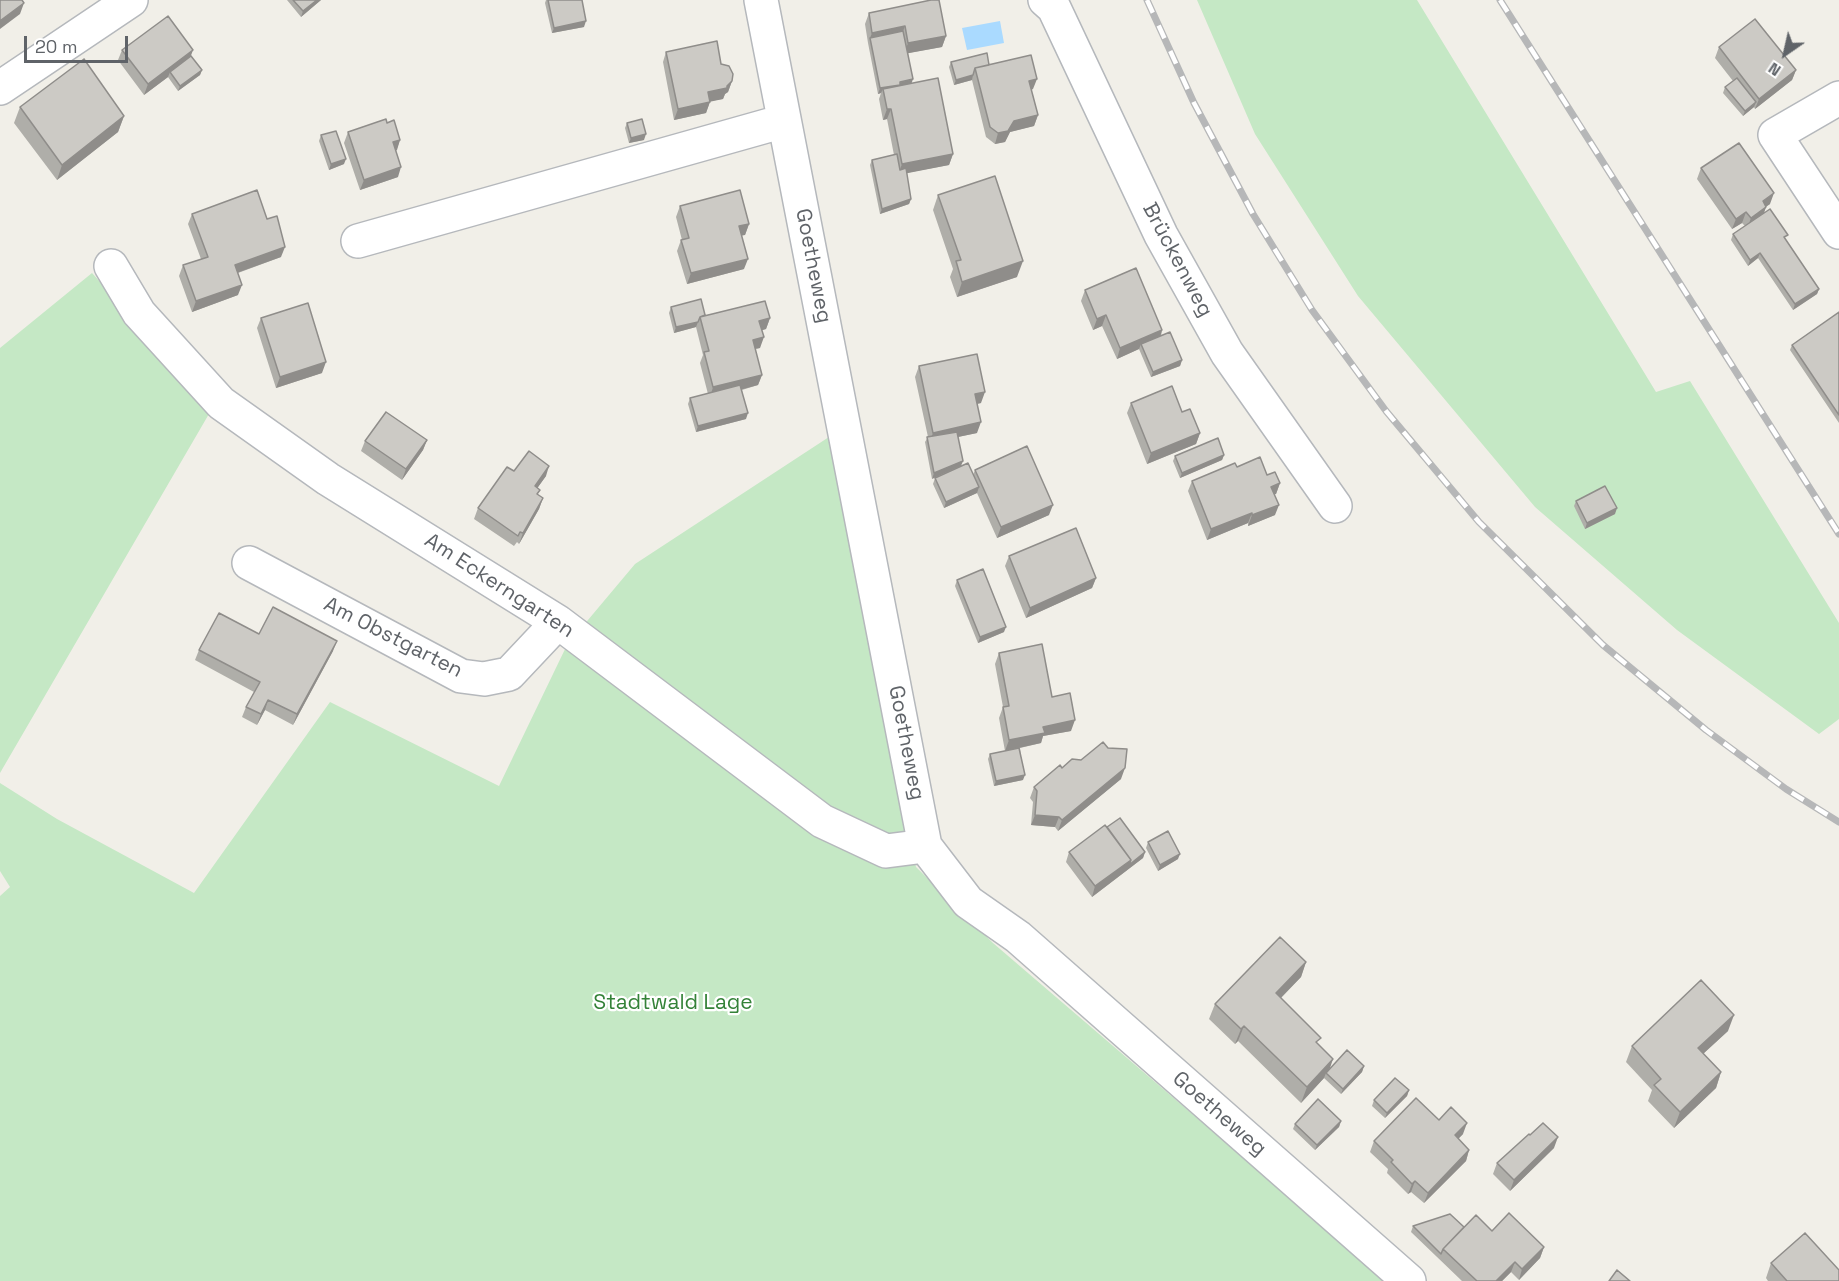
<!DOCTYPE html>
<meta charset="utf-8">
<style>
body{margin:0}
#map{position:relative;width:1839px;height:1281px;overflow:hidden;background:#f1efe8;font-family:"Space Grotesk",sans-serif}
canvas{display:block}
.north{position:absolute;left:1755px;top:24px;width:60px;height:60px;-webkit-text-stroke:4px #fff;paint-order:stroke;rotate:214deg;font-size:16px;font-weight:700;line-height:24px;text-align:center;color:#5f6368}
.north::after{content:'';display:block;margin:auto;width:21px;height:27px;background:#5f6368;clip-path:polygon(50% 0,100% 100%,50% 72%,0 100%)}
.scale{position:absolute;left:24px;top:36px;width:104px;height:27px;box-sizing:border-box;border:3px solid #5f6368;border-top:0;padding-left:8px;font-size:18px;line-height:21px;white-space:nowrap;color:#5f6368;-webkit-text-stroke:4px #fff;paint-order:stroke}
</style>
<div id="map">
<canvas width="1839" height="1281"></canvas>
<div class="north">N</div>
<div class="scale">20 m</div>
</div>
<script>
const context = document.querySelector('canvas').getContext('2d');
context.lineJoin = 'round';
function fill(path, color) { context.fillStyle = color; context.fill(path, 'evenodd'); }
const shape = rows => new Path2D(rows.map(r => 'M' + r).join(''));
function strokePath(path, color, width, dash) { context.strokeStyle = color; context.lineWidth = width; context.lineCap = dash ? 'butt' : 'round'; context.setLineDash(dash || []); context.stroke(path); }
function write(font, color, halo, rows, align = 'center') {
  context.font = font + ' "Space Grotesk",sans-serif'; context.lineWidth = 4.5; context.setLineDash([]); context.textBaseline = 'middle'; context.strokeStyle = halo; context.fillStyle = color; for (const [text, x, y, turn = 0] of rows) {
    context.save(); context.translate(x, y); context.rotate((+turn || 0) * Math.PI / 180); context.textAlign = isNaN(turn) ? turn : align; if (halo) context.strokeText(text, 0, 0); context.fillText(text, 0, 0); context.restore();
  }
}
fill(shape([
 [1197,0,1417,0,1656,392,1690,381,1839,623,1839,719,1819,734,1677,630,1535,507,1358,296,1255,134],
 [92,273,213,407,0,773,0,348],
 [832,435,890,743,916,867,993,943,1387,1281,0,1281,0,896,10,887,0,871,0,783,57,819,194,893,330,702,499,786,567,645,635,564]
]), '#c5e8c5');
fill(shape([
 [1000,21,1004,43,967,50,962,28]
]), '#aadaff');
const minor = shape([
 [761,0,925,846,968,902,1018,937,1409,1281],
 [1045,0,1054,8,1161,235,1227,353,1335,506],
 [0,88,131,0],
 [1839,98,1775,135,1839,232],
 [358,241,784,121],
 [111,266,139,313,221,403,328,479,558,622,822,821,886,851,925,846],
 [249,563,461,676,484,679,509,674,558,622]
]);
strokePath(minor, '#b5b8bc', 36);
strokePath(minor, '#fff', 33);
const rail = shape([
 [1147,0,1194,103,1253,214,1312,310,1386,411,1479,522,1603,645,1706,730,1786,789,1839,822],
 [1500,0,1839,534]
]);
strokePath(rail, '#b6b7b8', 7);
strokePath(rail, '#fff', 4.5, [14]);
fill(shape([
 [287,0,321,0,301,17],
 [546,0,582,0,584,27,552,33,545,3],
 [869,13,946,36,942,47,908,53,911,83,953,154,949,165,906,173,911,199,909,204,880,214,870,165,872,160,894,155,887,119,883,120,879,99,881,93,878,94,868,43,865,24],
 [1719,47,1796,70,1792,80,1755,109,1754,107,1743,116,1723,93,1725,87,1733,81,1715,58],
 [122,50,191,56,202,70,200,75,178,91,168,77,144,95,118,60],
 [666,52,721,64,732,81,728,92,725,94,723,99,710,101,706,113,674,120,663,62],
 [951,62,989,65,1033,89,1031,90,1038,115,1034,126,1010,132,1005,142,995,144,986,137,972,80,954,85,949,67],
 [20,107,124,116,118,132,57,180,14,123],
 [387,123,400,140,396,151,398,177,360,190,344,143,348,132],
 [627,123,644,140,629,143,625,128],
 [321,135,344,164,329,170,319,141],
 [1701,168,1770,204,1766,207,1764,213,1786,240,1819,289,1817,294,1793,310,1758,258,1748,266,1731,240,1733,234,1745,226,1742,223,1732,229,1697,179],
 [938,195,1017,277,957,297,950,277,953,269,933,210],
 [680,206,749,224,745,235,741,235,744,269,687,284,677,251,681,240,682,240,676,217],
 [192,214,281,257,238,273,238,295,192,312,179,276,183,265,201,259,188,224],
 [1085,290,1162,330,1161,336,1182,360,1180,366,1151,377,1139,349,1117,359,1102,326,1093,330,1081,301],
 [671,307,705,315,770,318,766,329,762,330,760,348,755,349,762,375,758,385,742,390,746,419,696,432,688,404,690,398,708,394,700,363,703,355,696,327,674,333,669,313],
 [1839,312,1839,423,1790,350,1792,345],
 [261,318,322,373,276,388,257,328],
 [919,366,981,403,977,404,977,433,958,437,932,479,925,442,928,437,915,377],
 [1131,403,1182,412,1200,433,1196,444,1147,464,1127,413],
 [427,440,423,450,402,480,361,451,365,441],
 [1224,455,1222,460,1180,478,1173,461,1175,456],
 [1237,467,1267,475,1280,483,1276,494,1274,494,1275,515,1248,526,1248,523,1207,540,1188,491,1192,481],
 [975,470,1049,515,997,538,977,493,944,508,933,484,935,478,973,475],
 [514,471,546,476,537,488,538,495,543,498,539,509,519,544,517,542,514,546,474,519,478,508],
 [1576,501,1615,514,1585,529,1574,506],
 [1009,556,1096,578,1092,588,1026,618,1005,566],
 [957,580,1004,632,978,643,955,586],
 [259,634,333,651,293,725,265,710,257,725,242,717,246,707,254,692,195,660,199,650],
 [999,653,1052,697,1071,731,1043,736,1041,743,1020,748,1023,780,994,786,988,759,990,754,1005,751,999,718,1003,707,995,664],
 [1062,768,1121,779,1058,831,1055,827,1031,825,1033,802,1030,798,1034,787],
 [1107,827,1145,852,1143,858,1092,897,1066,862,1069,852],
 [1148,842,1178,859,1158,871,1146,848],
 [1306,962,1301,977,1281,998,1319,1045,1329,1069,1364,1066,1362,1072,1341,1094,1324,1078,1301,1103,1238,1041,1235,1044,1209,1019,1215,1004],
 [1728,1031,1703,1054,1721,1072,1716,1088,1674,1128,1648,1101,1652,1090,1626,1062,1632,1046],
 [1409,1090,1407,1096,1385,1118,1372,1106,1374,1100],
 [1439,1120,1463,1134,1458,1139,1469,1150,1466,1161,1424,1203,1411,1192,1408,1194,1387,1173,1388,1169,1370,1152,1374,1141],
 [1341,1121,1339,1127,1315,1150,1293,1129,1295,1124],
 [1554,1148,1510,1191,1493,1174,1497,1163],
 [1413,1226,1464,1227,1492,1231,1544,1247,1540,1258,1519,1280,1511,1272,1502,1281,1462,1281,1411,1232],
 [1771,1263,1839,1281,1768,1281,1766,1278]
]), '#afaea9');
fill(shape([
 [317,0,321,0,301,17,303,11],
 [24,3,20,14,0,29,0,21],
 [586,21,584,27,552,33,554,28],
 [905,26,901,37,870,38,872,33],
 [946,36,942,47,904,54,908,43],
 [193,50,189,61,170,72,168,77,144,95,148,84],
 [202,70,200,75,178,91,180,86],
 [1796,70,1792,80,1755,109,1759,99],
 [973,75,972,80,954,85,956,80],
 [913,79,911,85,883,89,881,93,878,94,880,88],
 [1037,79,1033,89,1025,91,1029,81],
 [732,81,728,92,725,94,723,99,704,103,708,92,727,86],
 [710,102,706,113,674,120,678,109],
 [1756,102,1754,107,1743,116,1745,111],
 [887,109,891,109,887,119,883,120],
 [1038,115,1034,126,1010,132,1005,142,995,144,998,133,1014,121],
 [124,116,118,132,57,180,62,165],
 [646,134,644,140,629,143,631,138],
 [400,140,397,150,389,153,393,142],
 [953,154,949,165,898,175,902,164],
 [346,159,344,164,329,170,331,164],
 [401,167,398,177,360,190,364,180],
 [1774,193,1770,204,1759,211,1763,201],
 [911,199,909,204,880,214,882,209],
 [1766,207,1762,218,1747,229,1751,218],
 [1746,212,1742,223,1732,229,1736,219],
 [749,224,745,235,735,237,739,226],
 [285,247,281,257,231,275,235,265],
 [1760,253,1758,258,1748,266,1750,260],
 [748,259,744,269,687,284,691,273],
 [1023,261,1017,277,957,297,962,282],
 [242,285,238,295,192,312,196,301],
 [1819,289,1817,294,1793,310,1795,304],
 [1106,315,1102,326,1093,330,1097,319],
 [770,318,766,329,756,332,759,321],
 [698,322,696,327,674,333,676,327],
 [1162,330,1159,341,1141,344,1139,349,1117,359,1120,348],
 [764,337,760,348,749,350,753,340],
 [1182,360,1180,366,1151,377,1153,372],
 [326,362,322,373,276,388,280,377],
 [762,375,758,385,710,398,713,387],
 [985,392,981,403,971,405,975,394],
 [748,413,746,419,696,432,698,426],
 [981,422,977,433,929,443,933,433],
 [1200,433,1196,444,1147,464,1151,453],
 [427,440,423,450,402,480,406,469],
 [1224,455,1222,460,1180,478,1182,473],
 [963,461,961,466,932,479,934,473],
 [549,466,546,476,531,497,535,486],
 [1280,483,1276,494,1267,497,1271,487],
 [979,487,977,493,944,508,946,502],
 [543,498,539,509,519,544,523,533],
 [1053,505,1049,515,997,538,1001,527],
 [1279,505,1275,515,1248,526,1252,515],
 [1617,508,1615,514,1585,529,1587,523],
 [1252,513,1248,523,1207,540,1211,529],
 [1096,578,1092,588,1026,618,1030,608],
 [1006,627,1004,632,978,643,980,637],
 [337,641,333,651,293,725,297,714],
 [268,700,265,710,257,725,261,714],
 [1075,720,1071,731,1043,736,1041,743,1005,751,1009,740,1043,727],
 [1125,768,1121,779,1058,831,1062,820],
 [1025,775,1023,780,994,786,996,781],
 [1035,815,1059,817,1055,827,1031,825],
 [1145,852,1143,858,1092,897,1095,886,1131,860],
 [1180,854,1178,859,1158,871,1160,865],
 [1306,962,1301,977,1270,1009,1276,993],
 [1734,1015,1728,1031,1692,1064,1698,1048],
 [1244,1026,1238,1041,1235,1044,1241,1029],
 [1333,1059,1328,1074,1326,1073,1324,1078,1301,1103,1307,1087],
 [1364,1066,1362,1072,1341,1094,1343,1089],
 [1721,1072,1716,1088,1674,1128,1680,1112],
 [1409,1090,1407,1096,1385,1118,1387,1113],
 [1341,1121,1339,1127,1315,1150,1317,1145],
 [1467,1123,1463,1134,1451,1146,1455,1135],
 [1558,1137,1554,1148,1510,1191,1514,1180],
 [1469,1150,1466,1161,1424,1203,1428,1193],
 [1415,1181,1411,1192,1408,1194,1412,1184],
 [1544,1247,1540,1258,1519,1280,1522,1269],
 [1515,1262,1511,1272,1502,1281,1496,1281]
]), '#8f8d8a');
const building = shape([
 [0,0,22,0,24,3,0,21,0,0],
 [293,0,317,0,303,11,293,0],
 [548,0,582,0,586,21,554,28,548,0],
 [931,0,939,0,946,36,908,43,905,26,872,33,869,13,931,0],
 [168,16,193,50,148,84,122,50,168,16],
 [1755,19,1796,70,1759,99,1719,47,1755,19],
 [903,31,913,79,900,82,900,85,880,88,870,38,903,31],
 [717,41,721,64,729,66,733,74,732,81,727,86,727,88,708,92,710,102,678,109,666,52,717,41],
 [987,53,989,65,975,68,973,75,956,80,951,62,987,53],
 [1031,55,1037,79,1029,81,1038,115,1014,121,1008,131,998,133,990,127,975,68,1031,55],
 [191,56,202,70,180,86,170,72,191,56],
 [84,59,124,116,62,165,20,107,84,59],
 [938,78,953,154,902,164,891,109,887,109,883,89,938,78],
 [1737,78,1756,102,1745,111,1725,87,1737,78],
 [386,119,387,123,394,120,400,140,393,142,401,167,364,180,348,132,386,119],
 [642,119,646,134,631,138,627,123,642,119],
 [336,131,346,159,331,164,321,135,336,131],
 [1739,143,1774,193,1763,201,1766,207,1751,218,1746,212,1736,219,1701,168,1739,143],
 [897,154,900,170,906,168,911,199,882,209,872,160,897,154],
 [995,176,1023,261,962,282,956,261,961,260,938,195,995,176],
 [257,190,267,219,277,216,285,247,235,265,242,285,196,301,183,265,208,257,192,214,257,190],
 [740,190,749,224,739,226,748,259,691,273,681,240,689,238,680,206,740,190],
 [1770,209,1788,235,1784,237,1819,289,1795,304,1760,253,1750,260,1733,234,1770,209],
 [1136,268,1162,330,1120,348,1106,315,1097,319,1085,290,1136,268],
 [701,299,705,315,700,317,698,322,676,327,671,307,701,299],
 [765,301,770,318,759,321,764,337,753,340,762,375,713,387,704,352,709,351,700,317,765,301],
 [308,303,326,362,280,377,261,318,308,303],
 [1839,312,1839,415,1792,345,1839,312],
 [1170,332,1182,360,1153,372,1141,344,1170,332],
 [977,354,985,392,975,394,981,422,933,433,919,366,977,354],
 [740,385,748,413,698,426,690,398,740,385],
 [1172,386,1182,412,1190,409,1200,433,1151,453,1131,403,1172,386],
 [386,412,427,440,406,469,365,441,386,412],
 [957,432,963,461,934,473,927,437,957,432],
 [1218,438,1224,455,1182,473,1175,456,1218,438],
 [1027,446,1053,505,1001,527,975,470,1027,446],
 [529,451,549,466,535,486,540,490,537,494,543,498,523,533,520,532,518,536,478,508,507,467,514,471,529,451],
 [1260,457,1267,475,1275,472,1280,483,1271,487,1279,505,1252,515,1252,513,1211,529,1192,481,1235,463,1237,467,1260,457],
 [968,463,979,487,946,502,935,478,968,463],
 [1605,486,1617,508,1587,523,1576,501,1605,486],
 [1076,528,1096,578,1030,608,1009,556,1076,528],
 [983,569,1006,627,980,637,957,580,983,569],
 [273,607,337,641,297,714,268,700,261,714,246,707,260,682,199,650,219,613,259,634,273,607],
 [1042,644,1052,697,1070,693,1075,720,1043,727,1045,733,1009,740,1003,707,1009,706,999,653,1042,644],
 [1103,742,1108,748,1127,749,1125,768,1062,820,1059,817,1035,815,1037,791,1034,787,1060,765,1062,768,1072,759,1081,760,1103,742],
 [1019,748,1025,775,996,781,990,754,1019,748],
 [1120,818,1145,852,1129,865,1131,860,1107,827,1120,818],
 [1105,825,1131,860,1095,886,1069,852,1105,825],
 [1168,831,1180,854,1160,865,1148,842,1168,831],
 [1280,937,1306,962,1276,993,1321,1038,1316,1042,1333,1059,1307,1087,1244,1026,1241,1029,1215,1004,1280,937],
 [1701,980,1734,1015,1698,1048,1721,1072,1680,1112,1654,1085,1661,1079,1632,1046,1701,980],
 [1347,1050,1364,1066,1343,1089,1326,1073,1347,1050],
 [1395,1078,1409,1090,1387,1113,1374,1100,1395,1078],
 [1416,1098,1439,1120,1451,1107,1467,1123,1455,1135,1469,1150,1428,1193,1415,1181,1412,1184,1391,1162,1393,1160,1374,1141,1416,1098],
 [1318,1099,1341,1121,1317,1145,1295,1124,1318,1099],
 [1543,1123,1558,1137,1514,1180,1497,1163,1529,1134,1530,1135,1543,1123],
 [1509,1213,1544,1247,1522,1269,1515,1262,1496,1281,1477,1281,1443,1249,1476,1215,1492,1231,1509,1213],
 [1450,1214,1464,1227,1443,1249,1441,1254,1413,1226,1450,1214],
 [1805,1233,1839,1270,1839,1281,1787,1281,1771,1263,1805,1233],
 [1617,1270,1630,1281,1609,1281,1617,1270]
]);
fill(building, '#cccac5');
strokePath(building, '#8f8d8a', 1.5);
write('21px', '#5f6368', '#fff', [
 ["Brückenweg",1177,260,62],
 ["Goetheweg",813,266,79],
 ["Am Eckerngarten",499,586,33],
 ["Am Obstgarten",393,638,27],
 ["Goetheweg",906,743,79],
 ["Goetheweg",1219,1114,41]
]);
write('21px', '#348238', '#fff', [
 ["Stadtwald Lage",673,1003]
]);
</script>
